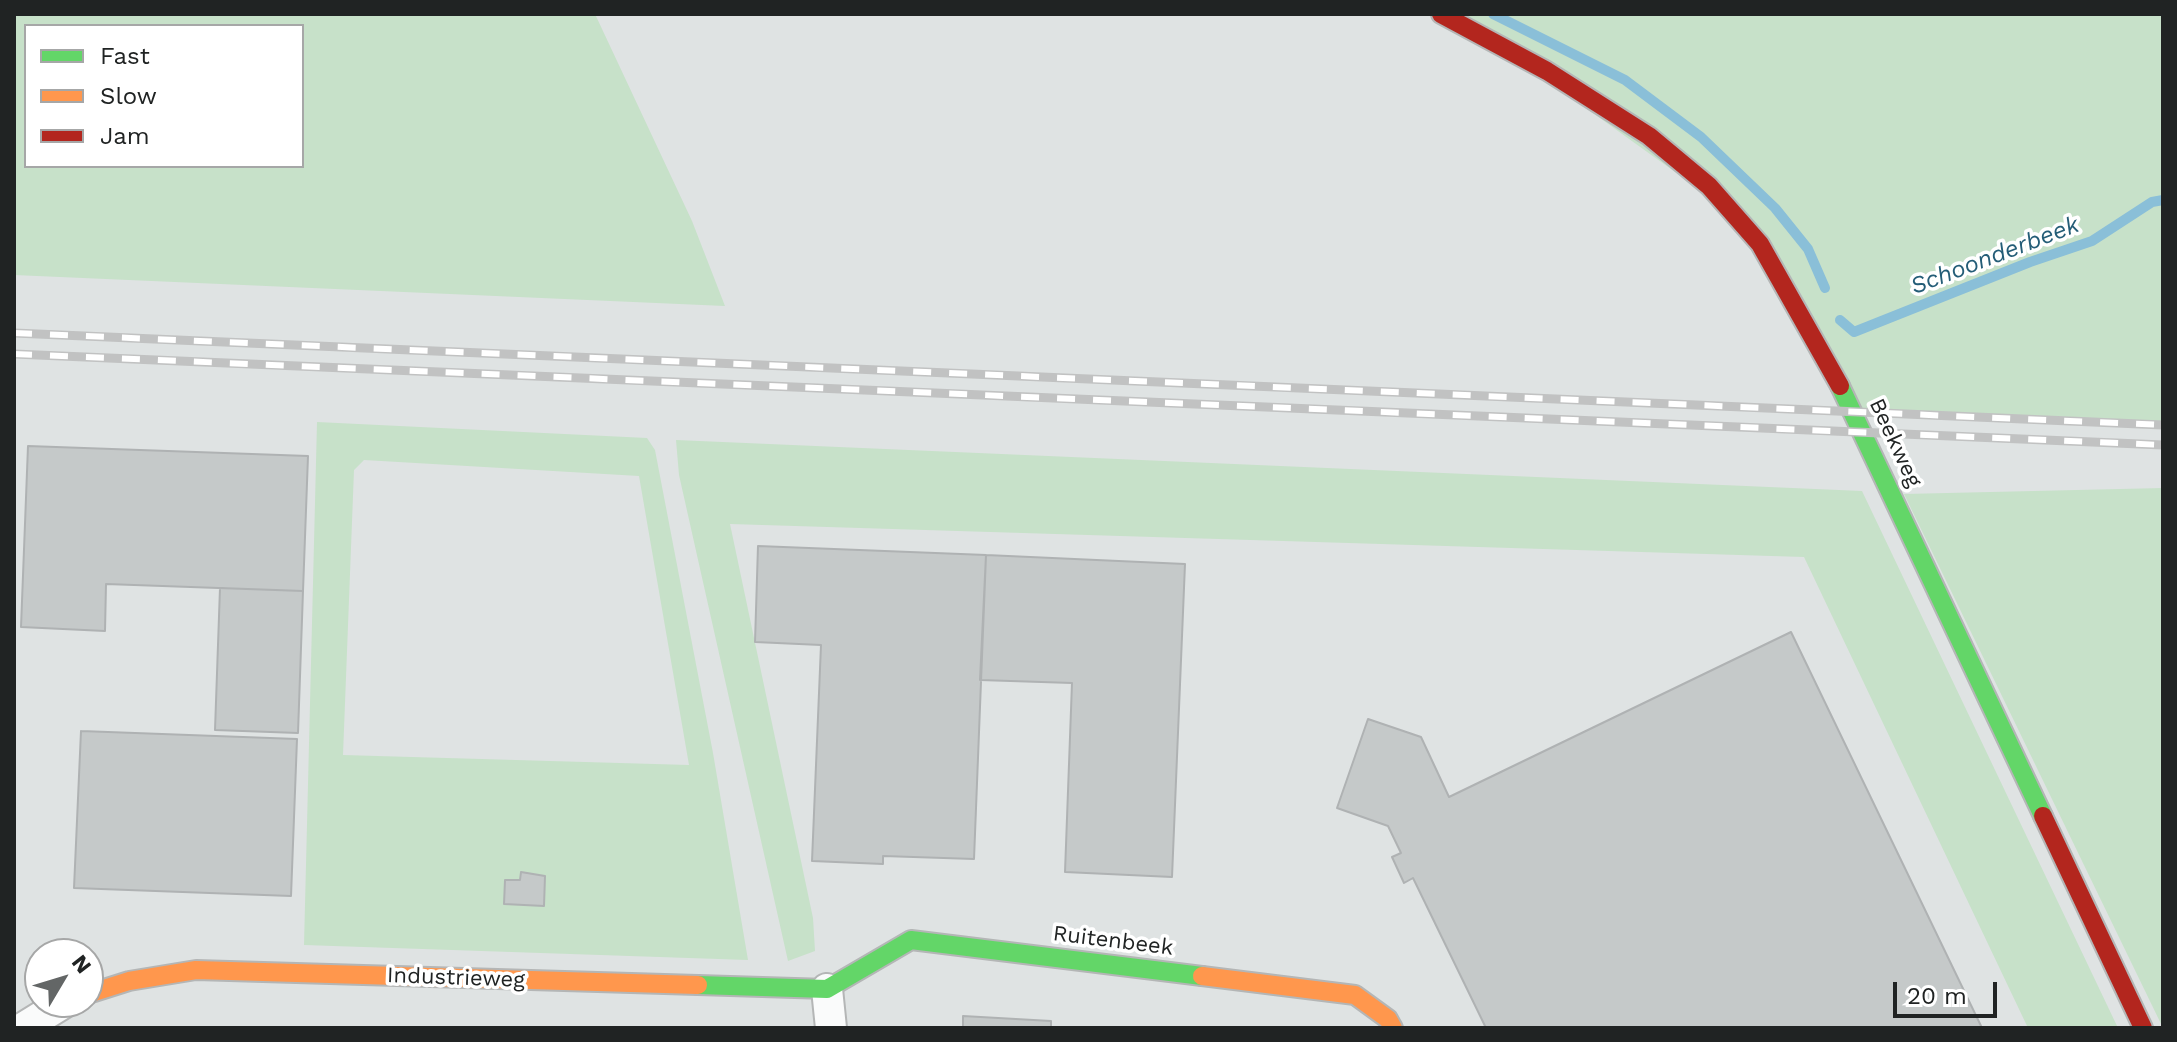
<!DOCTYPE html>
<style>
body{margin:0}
#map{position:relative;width:2177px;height:1042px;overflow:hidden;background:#dfe3e3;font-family:"Work Sans",sans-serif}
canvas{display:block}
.frame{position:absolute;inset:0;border:16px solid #202323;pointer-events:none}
.legend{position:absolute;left:24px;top:24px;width:280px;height:144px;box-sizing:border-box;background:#fff;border:2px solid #a6a7a7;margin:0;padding:10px 14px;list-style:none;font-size:24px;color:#202323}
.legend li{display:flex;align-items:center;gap:16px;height:40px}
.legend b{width:40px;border:2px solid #a6a7a7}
.north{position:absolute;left:24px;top:938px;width:80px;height:80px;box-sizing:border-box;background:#fff;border:2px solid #a6a7a7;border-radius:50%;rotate:52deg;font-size:22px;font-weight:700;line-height:32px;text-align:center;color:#202323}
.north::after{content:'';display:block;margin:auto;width:28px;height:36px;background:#636666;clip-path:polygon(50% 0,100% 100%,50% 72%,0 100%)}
.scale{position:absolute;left:1893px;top:982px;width:104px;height:36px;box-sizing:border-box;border:4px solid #202323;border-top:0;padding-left:10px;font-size:24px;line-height:28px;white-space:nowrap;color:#202323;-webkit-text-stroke:6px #fff;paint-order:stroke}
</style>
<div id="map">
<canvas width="2177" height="1042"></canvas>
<div class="frame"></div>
<ul class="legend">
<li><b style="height:10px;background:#63d668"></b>Fast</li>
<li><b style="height:10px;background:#ff974d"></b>Slow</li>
<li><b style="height:10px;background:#b3261e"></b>Jam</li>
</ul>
<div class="north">N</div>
<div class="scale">20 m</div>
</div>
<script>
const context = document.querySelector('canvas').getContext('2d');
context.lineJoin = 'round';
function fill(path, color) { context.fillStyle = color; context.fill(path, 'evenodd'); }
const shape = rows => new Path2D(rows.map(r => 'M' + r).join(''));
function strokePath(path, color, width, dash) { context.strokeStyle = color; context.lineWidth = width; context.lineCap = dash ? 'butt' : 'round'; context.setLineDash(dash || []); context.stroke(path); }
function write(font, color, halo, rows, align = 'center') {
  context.font = font + ' "Work Sans",sans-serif'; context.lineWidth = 7; context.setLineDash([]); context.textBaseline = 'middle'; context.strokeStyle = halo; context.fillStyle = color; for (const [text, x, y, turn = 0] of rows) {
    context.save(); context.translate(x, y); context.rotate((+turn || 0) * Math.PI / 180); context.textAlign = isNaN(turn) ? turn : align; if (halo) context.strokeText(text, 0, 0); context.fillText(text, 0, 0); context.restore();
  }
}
fill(shape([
 [14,14,595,14,692,221,725,306,14,275],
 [26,26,302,26,302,166,26,166],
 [1455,14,2163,14,2163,426,1861,415,1760,233],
 [317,422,647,438,655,450,713,753,748,960,304,945],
 [364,460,639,476,689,765,343,755,354,470],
 [676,440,1862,491,2118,1028,2028,1028,1804,557,730,524,813,918,815,951,788,961,679,475],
 [2163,488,2163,1028,1904,494]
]), '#c7e1c9');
strokePath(shape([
 [1493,14,1625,80,1701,137,1775,208,1808,249,1825,288],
 [1840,320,1854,332,2030,262,2092,241,2152,202,2163,200]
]), '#8abfd8', 10);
const building = shape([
 [28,446,308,456,303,591,106,584,105,631,21,627,28,446],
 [758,546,986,555,974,859,883,856,883,864,812,861,821,645,755,642,758,546],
 [986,555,1185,564,1172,877,1065,872,1072,683,980,680,986,555],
 [220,588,303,591,298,733,215,730,220,588],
 [1791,632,1982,1028,1486,1028,1413,878,1404,883,1392,857,1401,853,1388,826,1337,808,1368,719,1421,737,1449,797,1791,632],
 [81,731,297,739,291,896,74,888,81,731],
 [521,872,545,876,544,906,504,904,505,880,520,880,521,872],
 [963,1016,1051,1021,1051,1028,963,1028,963,1016]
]);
fill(building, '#c5c9c9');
strokePath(building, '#afb2b3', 2);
const street = shape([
 [827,989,831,1028],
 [23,1028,65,1002]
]);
const fast = shape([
 [1840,386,2043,816],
 [698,985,827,989,911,940,1202,976]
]);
const slow = shape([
 [1202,976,1355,995,1388,1019,1393,1028],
 [88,994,129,981,196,970,698,985]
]);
const jam = shape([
 [1441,14,1547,71,1649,136,1709,186,1760,244,1840,386],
 [2043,816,2143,1028]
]);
strokePath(street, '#b4b6b6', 34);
strokePath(fast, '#b4b6b6', 22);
strokePath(slow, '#b4b6b6', 22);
strokePath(jam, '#b4b6b6', 22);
strokePath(street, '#fafbfb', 30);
strokePath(fast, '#63d668', 18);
strokePath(slow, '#ff974d', 18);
strokePath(jam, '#b3261e', 18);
const rail = shape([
 [14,333,2163,425],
 [14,354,2163,445]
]);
strokePath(rail, '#c1c2c2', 9);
strokePath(rail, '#fff', 6, [18]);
write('22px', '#202323', '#fff', [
 ["Beekweg",1895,443,65],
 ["Ruitenbeek",1113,941,7],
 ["Industrieweg",456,978,2]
]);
write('italic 24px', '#245d77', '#fff', [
 ["Schoonderbeek",1995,256,-21]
]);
</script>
